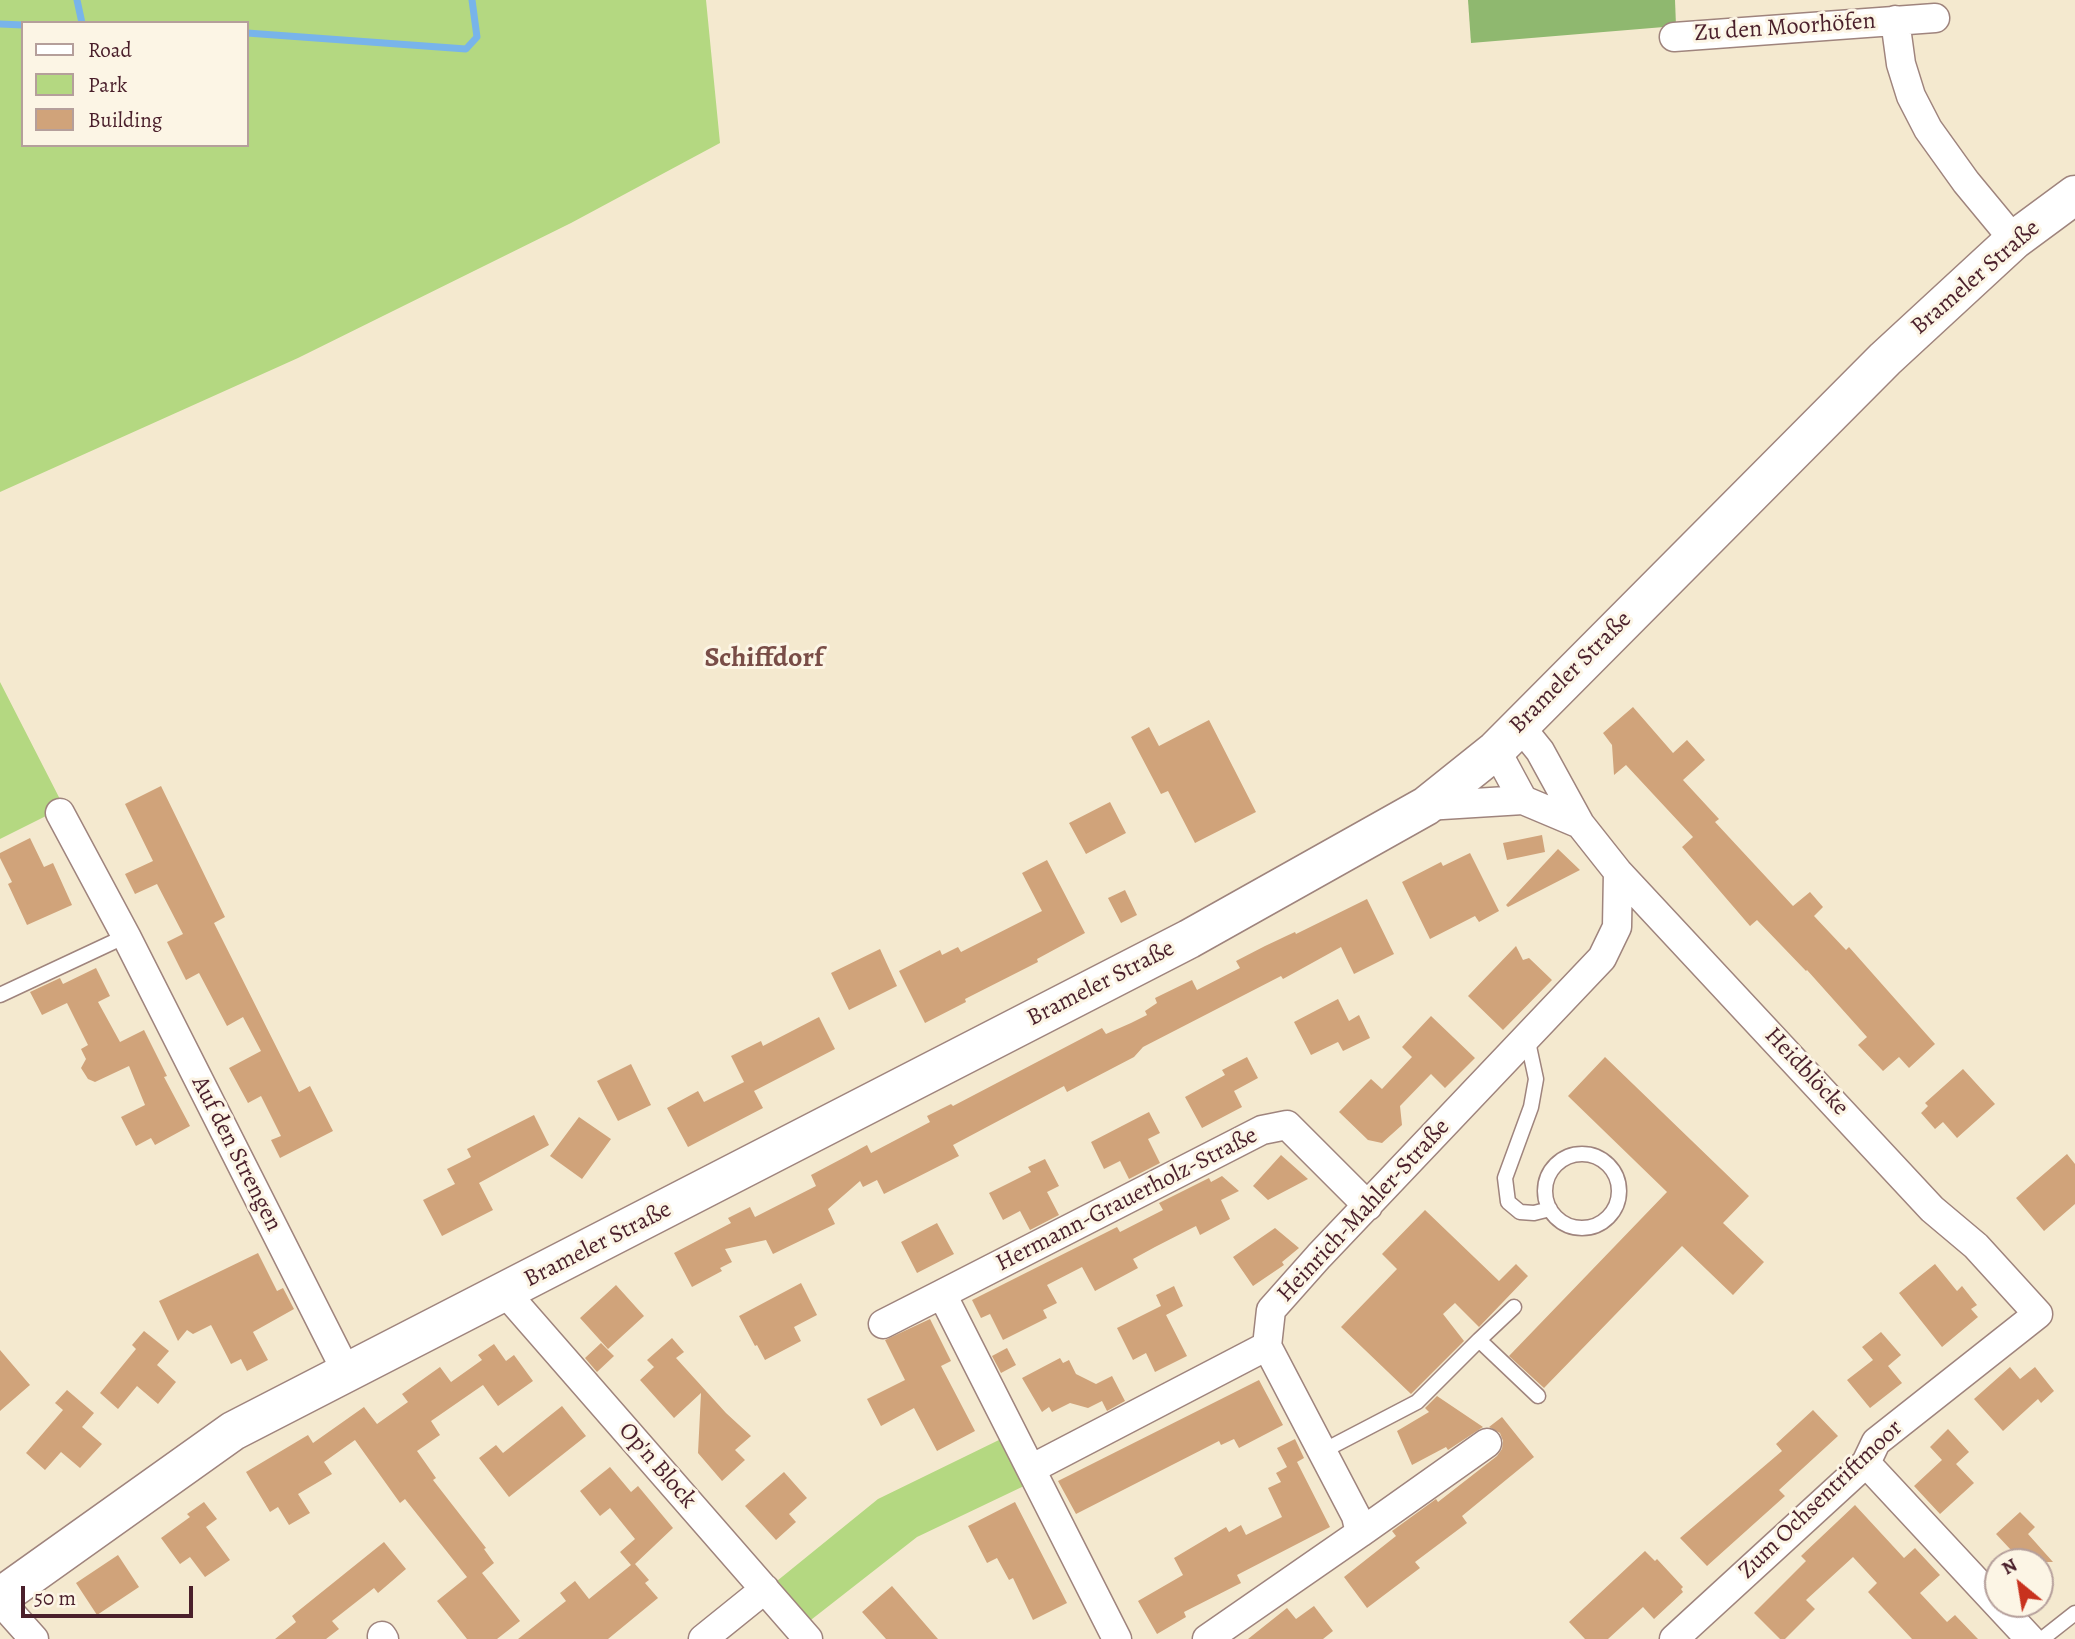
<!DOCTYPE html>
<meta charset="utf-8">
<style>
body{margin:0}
#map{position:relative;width:2075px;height:1639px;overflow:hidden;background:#f4e9cf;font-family:Alegreya,serif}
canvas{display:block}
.legend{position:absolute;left:21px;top:21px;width:228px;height:126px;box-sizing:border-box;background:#fcf5e5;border:2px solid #b59f9b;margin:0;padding:9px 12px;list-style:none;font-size:21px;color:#4a1f2b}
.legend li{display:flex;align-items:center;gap:14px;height:35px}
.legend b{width:35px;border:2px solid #b59f9b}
.north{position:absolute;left:1984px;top:1548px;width:70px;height:70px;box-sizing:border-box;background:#fcf5e5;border:2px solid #b59f9b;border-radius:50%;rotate:330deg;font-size:19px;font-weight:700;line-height:28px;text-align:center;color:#4a1f2b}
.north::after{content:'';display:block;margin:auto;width:24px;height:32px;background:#c8321e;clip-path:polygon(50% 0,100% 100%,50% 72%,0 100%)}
.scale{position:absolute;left:21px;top:1586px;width:172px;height:32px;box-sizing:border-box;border:4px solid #4a1f2b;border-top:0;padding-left:9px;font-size:21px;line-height:24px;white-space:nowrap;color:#4a1f2b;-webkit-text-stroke:5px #fcf5e5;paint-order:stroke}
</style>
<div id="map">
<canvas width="2075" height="1639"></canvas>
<ul class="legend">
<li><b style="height:9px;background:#fff"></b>Road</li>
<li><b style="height:19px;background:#b4d881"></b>Park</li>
<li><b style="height:19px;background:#d0a37a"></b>Building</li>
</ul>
<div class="north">N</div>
<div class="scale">50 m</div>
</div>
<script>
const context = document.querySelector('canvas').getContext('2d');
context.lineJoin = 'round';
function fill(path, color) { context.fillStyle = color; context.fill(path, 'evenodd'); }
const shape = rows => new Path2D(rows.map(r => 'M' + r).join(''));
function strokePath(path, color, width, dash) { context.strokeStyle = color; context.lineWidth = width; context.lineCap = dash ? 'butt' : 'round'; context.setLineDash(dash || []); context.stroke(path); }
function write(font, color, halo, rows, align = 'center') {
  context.font = font + ' Alegreya,serif'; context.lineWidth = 6; context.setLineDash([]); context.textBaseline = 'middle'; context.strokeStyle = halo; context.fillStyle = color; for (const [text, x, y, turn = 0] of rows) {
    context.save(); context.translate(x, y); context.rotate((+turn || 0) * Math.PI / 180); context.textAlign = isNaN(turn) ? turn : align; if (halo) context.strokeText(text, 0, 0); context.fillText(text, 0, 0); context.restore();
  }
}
fill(shape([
 [0,0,706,0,720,143,571,223,298,358,0,492],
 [23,23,247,23,247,145,23,145],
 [0,682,64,807,0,839],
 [1001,1439,1024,1486,917,1537,807,1623,772,1585,878,1499]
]), '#b4d881');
fill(shape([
 [1468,0,1675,0,1676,26,1471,43]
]), '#8fb86f');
strokePath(shape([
 [77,0,82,23],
 [0,24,23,25],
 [247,33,466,49,477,37,472,0]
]), '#78b4ea', 7);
fill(shape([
 [1633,707,1673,753,1687,740,1705,760,1683,780,1719,819,1715,822,1793,906,1810,892,1823,907,1814,916,1846,950,1849,947,1935,1044,1909,1068,1899,1057,1883,1071,1858,1045,1867,1037,1807,970,1806,971,1757,920,1750,926,1682,847,1693,837,1626,765,1614,775,1612,745,1603,733],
 [1209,720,1256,812,1195,843,1168,791,1161,794,1131,737,1149,727,1159,746],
 [161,786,225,917,214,923,299,1092,310,1086,333,1131,280,1158,271,1140,281,1136,261,1096,248,1103,229,1068,261,1051,243,1017,227,1026,199,973,186,980,167,942,183,934,157,884,135,894,125,874,153,861,125,804],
 [1110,802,1126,833,1086,854,1069,823],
 [1542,835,1545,852,1507,860,1503,843],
 [30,838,44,867,53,863,72,905,27,925,8,884,12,882,0,858,0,853],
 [1558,849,1580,870,1508,907,1506,905],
 [1470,853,1499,911,1479,922,1475,916,1430,939,1402,882,1441,862,1443,866],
 [1047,860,1085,933,1037,959,1038,962,965,999,966,1002,925,1023,899,971,940,950,942,955,958,947,961,952,1042,911,1022,873],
 [1125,890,1137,915,1121,923,1108,898],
 [1367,899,1394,954,1354,974,1341,947,1283,979,1281,976,1143,1047,1134,1057,1067,1092,1064,1086,953,1145,959,1156,884,1194,877,1180,863,1187,860,1181,828,1209,835,1224,773,1254,766,1240,725,1249,732,1262,720,1268,722,1271,692,1287,674,1253,731,1223,728,1218,750,1207,755,1217,816,1186,811,1175,847,1156,867,1145,871,1153,930,1122,927,1116,951,1104,953,1106,1102,1028,1106,1034,1131,1023,1147,1015,1145,1011,1157,1003,1155,998,1192,980,1197,990,1240,968,1236,961,1265,946,1295,932,1296,934],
 [1516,946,1523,960,1529,958,1552,980,1503,1030,1468,996],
 [880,949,897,986,849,1010,831,973],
 [96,968,110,996,98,1002,120,1042,144,1030,167,1076,164,1077,190,1126,155,1145,151,1138,136,1146,121,1117,145,1105,129,1066,95,1082,88,1079,81,1068,86,1059,81,1049,88,1045,67,1003,42,1015,30,992,60,978,63,984],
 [1338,999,1349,1021,1359,1015,1370,1038,1343,1051,1338,1042,1311,1055,1294,1022],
 [1431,1016,1475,1058,1445,1088,1431,1074,1400,1106,1402,1125,1382,1143,1368,1140,1339,1112,1371,1079,1382,1089,1412,1057,1402,1047],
 [819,1017,835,1049,754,1091,763,1108,688,1147,667,1108,698,1091,704,1102,744,1082,731,1056,761,1041,763,1046],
 [1247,1057,1258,1078,1234,1091,1242,1107,1202,1128,1185,1097,1225,1075,1222,1070],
 [1605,1057,1749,1196,1723,1223,1764,1262,1733,1295,1682,1246,1544,1388,1509,1356,1667,1192,1568,1096],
 [631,1064,651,1105,618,1121,597,1081],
 [1963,1069,1995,1104,1957,1138,1943,1122,1935,1129,1921,1113,1928,1106,1925,1103],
 [1149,1112,1160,1133,1148,1139,1160,1163,1129,1179,1120,1161,1104,1169,1091,1142],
 [534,1115,549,1145,479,1183,493,1210,442,1236,423,1200,455,1184,447,1169,471,1157,467,1149],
 [579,1117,611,1139,582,1179,550,1156],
 [2067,1154,2075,1164,2075,1204,2044,1231,2016,1198],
 [1281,1155,1308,1179,1268,1200,1253,1186],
 [1045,1159,1059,1186,1047,1192,1059,1215,1030,1230,1020,1211,1003,1220,989,1193,1031,1172,1028,1167],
 [1222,1176,1239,1191,1221,1200,1230,1219,1200,1235,1196,1226,1155,1247,1133,1259,1138,1268,1095,1291,1082,1267,1047,1285,1057,1303,1043,1310,1047,1318,1003,1340,990,1314,981,1318,972,1300,1117,1227,1120,1232,1163,1210,1159,1203,1209,1178,1211,1182],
 [1425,1210,1499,1281,1516,1264,1528,1276,1479,1327,1455,1303,1443,1314,1464,1341,1411,1394,1341,1327,1397,1269,1382,1254],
 [937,1223,954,1254,917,1273,901,1242],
 [1275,1228,1299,1248,1282,1262,1284,1265,1253,1286,1233,1257],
 [258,1253,277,1291,283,1288,294,1309,253,1332,268,1360,247,1371,241,1359,231,1364,211,1325,193,1334,187,1330,178,1341,159,1301],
 [1935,1264,1957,1291,1962,1286,1977,1305,1971,1309,1978,1317,1942,1347,1899,1293],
 [801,1283,817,1315,794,1327,801,1341,765,1360,757,1345,755,1346,739,1316],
 [616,1285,644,1316,608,1349,580,1318],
 [1174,1286,1183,1306,1166,1315,1187,1356,1155,1372,1146,1353,1133,1360,1117,1328,1161,1306,1156,1295],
 [930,1319,951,1361,941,1366,975,1431,937,1451,914,1408,881,1426,867,1399,905,1380,885,1340],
 [144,1331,169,1351,157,1365,176,1382,158,1404,137,1386,118,1409,100,1393,136,1349,132,1345],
 [1881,1332,1901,1355,1888,1366,1902,1383,1870,1408,1847,1380,1873,1360,1862,1347],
 [672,1338,684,1352,676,1358,726,1413,751,1436,735,1450,745,1460,722,1481,698,1453,701,1393,674,1418,640,1380,654,1367,647,1360],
 [601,1343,614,1356,597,1372,585,1358],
 [494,1344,506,1361,514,1355,533,1381,498,1406,483,1385,431,1421,440,1435,417,1451,436,1478,433,1480,486,1548,484,1549,494,1563,482,1573,520,1621,497,1639,467,1639,437,1601,467,1577,405,1499,400,1503,355,1440,324,1462,332,1474,298,1494,310,1513,289,1525,278,1507,270,1512,246,1472,308,1435,313,1443,364,1407,377,1424,408,1402,402,1394,440,1367,451,1382,482,1360,478,1355],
 [1007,1348,1016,1365,1001,1373,992,1356],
 [0,1350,30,1385,0,1411],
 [1060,1358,1063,1363,1069,1360,1076,1374,1096,1384,1112,1376,1125,1401,1107,1411,1102,1401,1088,1408,1070,1403,1052,1412,1049,1407,1042,1412,1022,1378],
 [2010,1367,2020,1379,2035,1367,2054,1391,2041,1403,2038,1399,2003,1431,1974,1399],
 [1259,1380,1283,1425,1239,1448,1234,1439,1221,1445,1219,1441,1076,1514,1058,1481],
 [67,1390,94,1413,82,1427,102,1444,80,1468,61,1452,45,1470,26,1453,63,1410,55,1403],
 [1437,1396,1483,1427,1448,1450,1446,1447,1412,1465,1397,1431,1429,1412,1425,1408],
 [562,1406,586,1436,509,1497,479,1458,496,1445,503,1453],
 [1813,1410,1838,1436,1779,1490,1785,1496,1707,1566,1680,1538,1782,1451,1776,1444],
 [1502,1417,1534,1457,1462,1516,1467,1523,1415,1562,1420,1568,1367,1608,1344,1577,1396,1536,1392,1531,1436,1499,1438,1502,1497,1456,1502,1449,1503,1441,1500,1433,1489,1427],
 [1948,1429,1969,1452,1956,1464,1974,1483,1940,1514,1914,1486,1942,1460,1930,1447],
 [1295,1439,1304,1458,1297,1462,1330,1527,1237,1575,1241,1583,1184,1612,1186,1617,1157,1634,1138,1601,1183,1575,1174,1558,1226,1527,1229,1532,1241,1525,1246,1535,1282,1517,1268,1488,1281,1482,1276,1473,1287,1467,1277,1448],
 [610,1467,631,1492,638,1486,673,1528,635,1564,649,1580,645,1583,658,1598,608,1639,518,1639,566,1601,560,1593,575,1581,589,1599,631,1565,620,1552,635,1539,610,1508,600,1516,580,1491],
 [784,1472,807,1498,789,1514,796,1522,776,1540,745,1506],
 [204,1502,217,1519,206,1527,230,1560,205,1577,190,1557,180,1564,161,1538,190,1517,187,1514],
 [1015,1502,1067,1603,1033,1620,1013,1578,1009,1580,997,1558,987,1563,968,1526],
 [1855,1505,1904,1558,1915,1548,1940,1575,1920,1593,1947,1622,1955,1615,1978,1639,1912,1639,1868,1592,1877,1583,1853,1557,1806,1600,1815,1609,1785,1639,1780,1639,1754,1613,1806,1561,1801,1556],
 [2020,1512,2035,1527,2028,1534,2053,1562,1997,1562,2011,1550,1996,1534],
 [384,1542,406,1569,378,1593,374,1588,332,1621,339,1629,326,1639,275,1639,296,1622,292,1616],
 [1645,1551,1655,1561,1657,1559,1683,1587,1681,1589,1683,1592,1654,1619,1643,1607,1608,1639,1585,1639,1569,1622],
 [118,1555,139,1587,97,1615,76,1583],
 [892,1586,938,1639,886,1639,862,1612],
 [1314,1606,1333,1631,1323,1639,1248,1639,1287,1608,1296,1619]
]), '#d0a37a');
const lane = shape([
 [0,995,126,936],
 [1527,1037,1536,1079,1531,1107,1505,1178,1508,1202,1520,1212,1534,1213,1550,1209],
 '1545 1191a37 37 0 1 1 74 0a37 37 0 1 1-74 0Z',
 [1479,1340,1514,1307],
 [1323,1451,1417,1402,1479,1340,1538,1396],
 [2042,1639,2075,1613]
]);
const street = shape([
 [1895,20,1901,64,1911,96,1928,129,1966,182,2014,240],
 [1674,37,1935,18],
 [1519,725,1540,751,1580,824,1618,872,1932,1209,1976,1246,2038,1314,1876,1442,1866,1463,1674,1639],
 [1496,750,1523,800],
 [1426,806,1523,800,1580,824],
 [60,813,126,936,347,1373],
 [505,1292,808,1639],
 [883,1324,942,1294],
 [1866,1463,2030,1639],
 [1031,1469,1267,1346,1271,1310,1319,1256,1602,958,1617,927,1618,872],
 [1360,1533,1487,1443],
 [0,1601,34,1639],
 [382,1636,384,1639],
 [703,1639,765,1589],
 [1117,1639,942,1294,1262,1130,1287,1125,1368,1206],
 [1207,1639,1360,1533,1356,1516,1267,1346]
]);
const secondary = shape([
 [0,1597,233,1431,1189,939,1426,806,1496,750,1885,359,2014,240,2075,195]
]);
strokePath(lane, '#9f847d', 17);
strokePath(street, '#9f847d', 31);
strokePath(secondary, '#9f847d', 41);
strokePath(lane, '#fff', 14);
strokePath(street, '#fff', 28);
strokePath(secondary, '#fff', 38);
write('24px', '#4a1f2b', '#fcf5e5', [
 ["Zu den Moorhöfen",1785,28,-4],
 ["Brameler Straße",1976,278,-41],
 ["Brameler Straße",1571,673,-45],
 ["Brameler Straße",1101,984,-27],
 ["Heidblöcke",1806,1072,47],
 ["Auf den Strengen",236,1154,63],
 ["Hermann-Grauerholz-Straße",1127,1200,-27],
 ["Heinrich-Mahler-Straße",1364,1211,-47],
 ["Brameler Straße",598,1245,-27],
 ["Op'n Block",657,1466,49],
 ["Zum Ochsentriftmoor",1821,1500,-44]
]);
write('bold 28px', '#794d47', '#fcf5e5', [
 ["Schiffdorf",764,659]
]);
</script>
